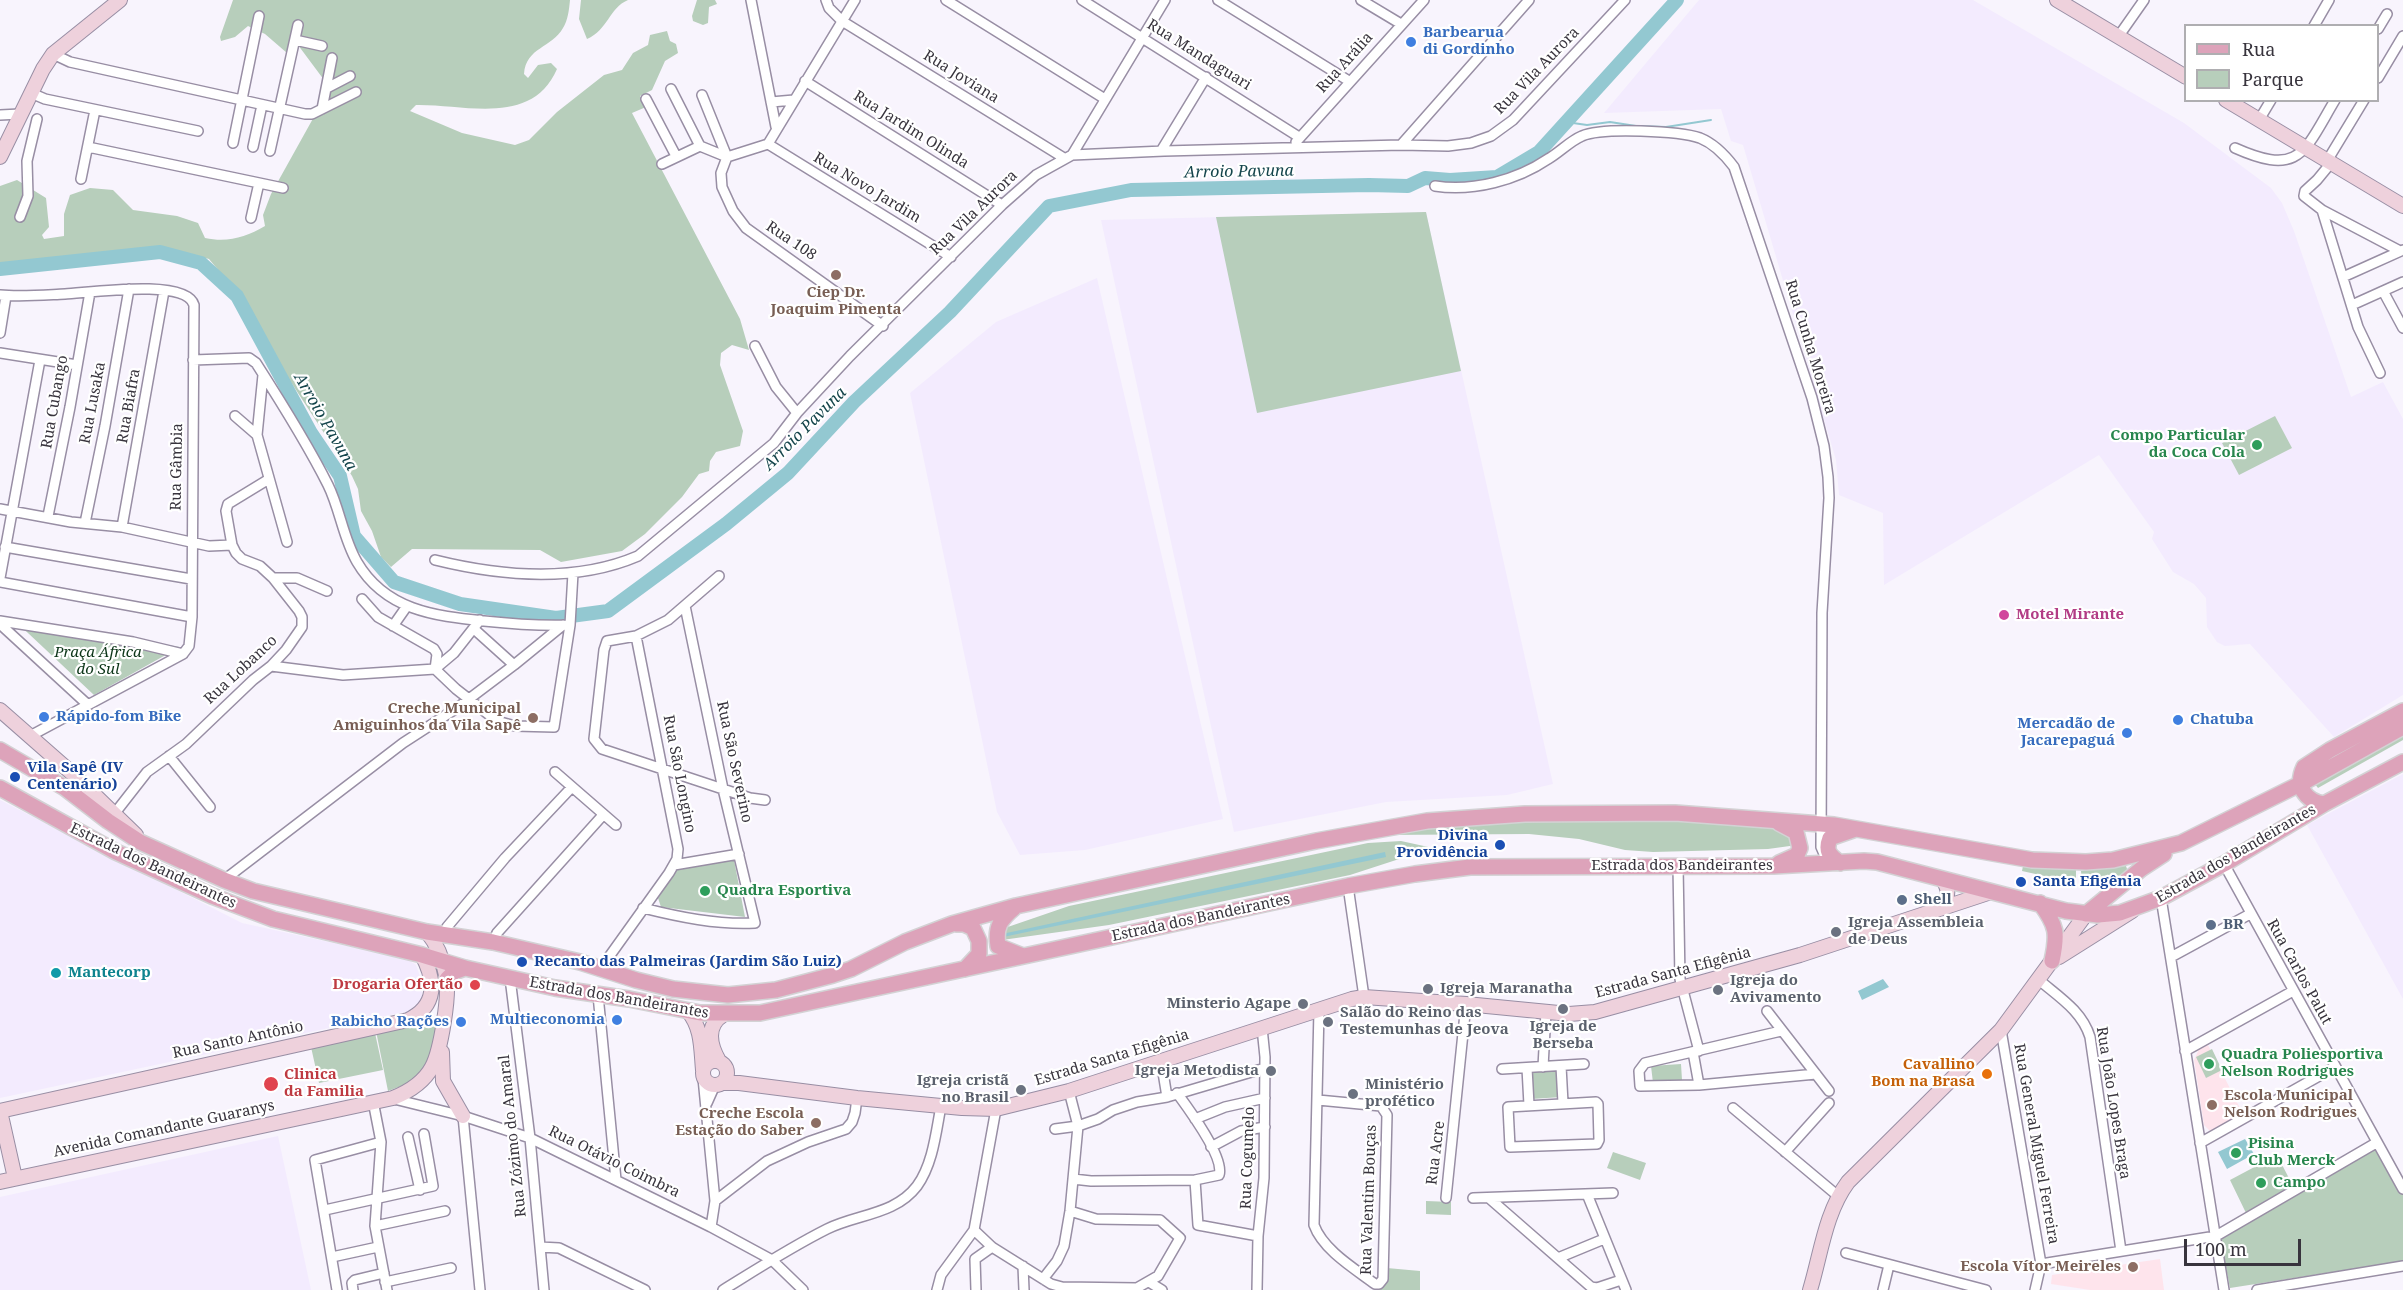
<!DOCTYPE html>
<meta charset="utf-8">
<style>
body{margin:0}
#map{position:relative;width:2403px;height:1290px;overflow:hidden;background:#f8f4fd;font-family:"Noto Serif",serif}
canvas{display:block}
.legend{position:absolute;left:2184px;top:24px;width:195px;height:78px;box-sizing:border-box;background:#fff;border:2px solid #afaeb1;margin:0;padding:8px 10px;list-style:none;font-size:18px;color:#38343d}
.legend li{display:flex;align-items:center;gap:12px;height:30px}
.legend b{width:30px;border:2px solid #afaeb1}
.scale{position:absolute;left:2184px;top:1239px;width:117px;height:27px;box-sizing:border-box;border:3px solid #38343d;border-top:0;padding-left:8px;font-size:18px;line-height:21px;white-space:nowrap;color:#38343d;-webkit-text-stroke:4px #fff;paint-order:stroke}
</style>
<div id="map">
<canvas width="2403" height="1290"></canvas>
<ul class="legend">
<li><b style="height:8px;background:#dda3ba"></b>Rua</li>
<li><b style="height:16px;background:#b7cebb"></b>Parque</li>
</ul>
<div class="scale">100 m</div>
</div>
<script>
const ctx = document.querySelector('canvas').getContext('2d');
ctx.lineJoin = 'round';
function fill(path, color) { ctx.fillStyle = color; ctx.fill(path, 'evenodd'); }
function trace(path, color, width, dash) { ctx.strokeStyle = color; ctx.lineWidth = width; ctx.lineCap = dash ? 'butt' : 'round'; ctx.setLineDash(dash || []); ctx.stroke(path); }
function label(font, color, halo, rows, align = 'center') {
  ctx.font = font + ' "Noto Serif",serif'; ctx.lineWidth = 4.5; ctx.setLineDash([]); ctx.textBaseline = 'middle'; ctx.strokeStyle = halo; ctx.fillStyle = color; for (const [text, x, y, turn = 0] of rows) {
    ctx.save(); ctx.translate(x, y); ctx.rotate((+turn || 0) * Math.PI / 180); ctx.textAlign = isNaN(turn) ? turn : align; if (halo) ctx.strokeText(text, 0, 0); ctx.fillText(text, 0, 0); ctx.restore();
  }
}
fill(new Path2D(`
 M1699,0H1973L2184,123L2271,188L2282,203L2294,231L2351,397L2383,382L2403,419V695L2334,737L2250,644L2225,646L2217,642L2207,627L2206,598L2194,584L2173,572L2152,539L2154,532L2099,455L1884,585L1883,513L1839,495L1836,460L1743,145L1731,141L1721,109L1604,113Z
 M1426,212L1553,784L1507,795L1386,802L1234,832L1101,220Z
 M1097,278L1223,819L1085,850L1020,855L997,812L910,393L996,322Z
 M2403,774V999L2307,825Z
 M0,800L242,923L407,959L416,965L422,982V999L409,1011L0,1098Z
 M278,1136L311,1290H0V1197Z`), '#f3ebfe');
fill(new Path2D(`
 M2208,1045L2243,1114L2210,1131L2204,1125L2194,1060L2199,1049Z
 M2160,1259L2164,1290H2090L2051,1284L2052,1275Z`), '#fee4ec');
fill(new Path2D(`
 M233,0H570C569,10 568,20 563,28C552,48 526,47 524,74L528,78L538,65L551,63L557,69C532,127 465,104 416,105L410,111L462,133L515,145L529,140L557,112L604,75L622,70L633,53L648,45L650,35L667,31L670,41L676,44L678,53L665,61L652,90L640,96L646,107L632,113L740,319L749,350L732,345L721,353L720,365L743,431L740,446L716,452L710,461L709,471L699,474L682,497L645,534L622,551L561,562L540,550L412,549L391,567L381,557L372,531L361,511L358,489L352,476L283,370L235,290L209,259L174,250L156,248L0,264V186L17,180L46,198L49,227L42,235L44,239L64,236V214L70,195L90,188L113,190L133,210L177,216L198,223L205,238C228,243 246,237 265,226L263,215L271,194L330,88L298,45L287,53L265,34L248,26L235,37L221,41L220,37Z
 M581,0H628C609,8 608,30 587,39L579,19Z
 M697,0H715L717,4L709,7L708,23L703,25L693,21L692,16Z
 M1426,212L1461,371L1257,413L1216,217Z
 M2275,416L2292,448L2239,475L2222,443Z
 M12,618L180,647L94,695Z
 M2403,733V740L2318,788L2314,783Z
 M1492,820L1696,821L1785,824L1797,845L1768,849L1653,852L1625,850L1579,839L1529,834L1382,835L1398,829Z
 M1401,841L1433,848L1350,875L1109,925L1002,940L999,930L1069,906L1368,843Z
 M734,860L745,917L661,907L658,898L677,870Z
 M2023,866L2076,870V879L2068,878L2067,881L2022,871Z
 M2126,866L2128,872C2109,886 2104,885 2082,883L2081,871Z
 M426,1020L434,1021L440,1025L434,1053L417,1080L388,1091L376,1031Z
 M375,1033L383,1070L319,1083L311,1047Z
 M2212,1049L2222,1070L2206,1078L2196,1057Z
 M1560,1062L1562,1097L1531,1099L1529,1063Z
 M1681,1064L1682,1080L1653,1083L1651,1066Z
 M2376,1144L2403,1192V1261L2230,1288L2219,1232Z
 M1613,1152L1646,1163L1640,1180L1607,1168Z
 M2277,1155L2293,1186L2246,1213L2230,1180Z
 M1426,1201L1451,1202V1215L1426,1214Z
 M1387,1268L1420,1271V1290H1374L1376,1287L1369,1276L1380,1279Z`), '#b7cebb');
fill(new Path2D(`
 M1385,852L1386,857L1003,937L1002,934Z
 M1883,979L1889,987L1862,1000L1858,991Z
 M2245,1139L2254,1154L2227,1169L2218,1152Z`), '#93c8d1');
trace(new Path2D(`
 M1566,122L1587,125L1610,122L1636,126L1666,127L1711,120`), '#93c8d1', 2);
trace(new Path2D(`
 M0,269L160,252L201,263L237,296L311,433L340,476L354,536L394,582L460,604L556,618L608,611L726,524L788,473L854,402L950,312L1049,206L1131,190L1369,185L1408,186L1425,178L1450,180L1497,177L1539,152L1677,0`), '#93c8d1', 14);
const street = new Path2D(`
 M751,0L776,127
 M826,0L829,8L842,21L1064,158
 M946,0L1105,99
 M1082,0L1299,137
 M1218,0L1349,81
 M1361,0L1401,24
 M2314,26L2329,0
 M2378,29L2387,14
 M2118,37L2144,0
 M295,40L322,46
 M53,54L70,62L305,114H312L356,92
 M2378,78L2403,36
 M805,81L1002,205
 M327,88L350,76
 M671,89L700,146L727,157L768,144
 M31,93L45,99L198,131
 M702,95L727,157L721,173L722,187L733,211L746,228L883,326
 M646,99L676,156
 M771,102L794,100
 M322,109L332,58
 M0,115L20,114
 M2259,120L2271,100
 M1296,142L1424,0
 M233,143L259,16
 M768,144L951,257
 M768,144L855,0
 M1401,145L1529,0
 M88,147L283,188
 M253,147L262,105
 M2235,148C2300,177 2304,152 2335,100
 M270,151L298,25
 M1161,151L1206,77
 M1072,155L1165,0
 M2327,161L2364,100
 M2331,163L2317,180L2305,191L2304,196L2322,210L2400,251
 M662,164L700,146
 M81,179L95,110
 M1435,186C1473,192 1517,180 1548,159C1560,152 1570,141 1582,136C1602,127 1680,131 1700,138C1715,144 1725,155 1734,167L1812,398L1824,446L1828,477L1829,498L1822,613L1821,847L1824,854
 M2322,210L2358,327L2380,373
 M20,217L28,196L27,161L37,119
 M251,218L259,183
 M2343,277L2403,250
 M2383,291L2403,328
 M0,295C21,297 44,295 65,294C88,293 186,278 194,305L192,617L189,646L183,654L30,736
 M2352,305L2403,282
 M0,333L6,296
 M755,346L776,387L797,413
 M0,353L77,365
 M193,360L249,358L256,363C281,402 307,443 328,485C340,509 343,538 357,562C385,610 434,616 484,621C512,624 542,626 570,625
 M235,416L257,435L287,542
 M257,435L263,375
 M0,509L71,522L122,527L209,546L232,545
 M48,516L70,407L90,292
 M85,523L105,426L129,289
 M122,527L164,291
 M5,547L191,579
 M435,560C500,576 575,583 638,556L774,443L797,413L850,356L1002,205L1036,175L1072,155L1164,151L1401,145L1448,146L1471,143L1491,136L1513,120L1625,0
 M719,576L668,620L636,636L607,641L604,650L594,739L602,749L750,798L765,800
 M0,578L40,360
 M273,578H297L327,591
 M0,582L192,617
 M362,599L378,617L434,649L437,654L435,669
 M0,621L133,642L183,654
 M0,624L87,704
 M393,626L407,606
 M474,629L514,665
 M271,666L343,675L435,669
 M435,669L456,689L497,721L515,726L554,727L570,625L573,573
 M435,669L454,653L480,620
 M169,756L210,807
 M555,772L616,825
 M115,813L147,772L186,744L253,680L271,666L286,650L302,627V617L299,611L273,578L260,566L242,559L236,553L232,545L226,511L228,504L269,479
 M2224,864L2403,1189
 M674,865L739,854
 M1678,866L1680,979L1699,1051
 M224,880L403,743L457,708L514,665L563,625
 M1348,886L1364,997
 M2161,898L2224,1290
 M643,908C679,917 717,925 755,923L723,789L685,606
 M444,935L447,927L505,858L572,787
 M493,942L497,933L603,815
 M2171,957L2250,914
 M601,968L669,873L677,859L678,849L636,636
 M510,978L530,1138L544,1290
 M2039,980C2059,997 2082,1011 2090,1037L2121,1251
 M598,995L616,1180
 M1767,1011L1829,1091
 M2001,1030L2041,1264L2035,1290
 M1781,1031L1645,1063L1639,1071L1640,1086L1699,1085L1816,1074
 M2185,1051L2293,991
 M1693,1052L1699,1085
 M1161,1060L1167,1097
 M1561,1066L1563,1103
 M1543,1067L1546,1012
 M1527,1068L1529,1105
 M1502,1069L1584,1064
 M703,1078L715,1201L711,1227
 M394,1099L463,1116L530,1138L711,1227L772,1260L803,1290
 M1318,1100L1381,1106L1387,1115L1383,1279L1379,1284H1375C1355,1269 1323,1250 1314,1225L1319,1010
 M373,1101L381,1142L375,1226L387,1290
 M1596,1102L1598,1104L1599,1140L1597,1144L1510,1147L1508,1107Z
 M707,1103L715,1085
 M1733,1108L1838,1196
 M463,1116L480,1290
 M1195,1119L1225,1107L1265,1098
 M1055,1129L1078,1126L1098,1119L1113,1110L1137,1102L1167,1097L1265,1068
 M408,1137L420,1190
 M2200,1143L2335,1067
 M1211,1147L1241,1131L1265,1127
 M1785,1152L1829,1103
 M1073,1179L1091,1181L1195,1180L1219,1175C1225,1158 1188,1108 1177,1093
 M1195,1180L1198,1225L1258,1236
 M1587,1194L1626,1290
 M1446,1198L1466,1004
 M1473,1198L1613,1193
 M1489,1198L1591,1287L1597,1288L1621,1280
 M715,1201L767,1161L808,1142L846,1129L852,1122L855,1113L857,1098
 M325,1210L433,1186L424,1134
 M375,1226L445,1211
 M974,1230L992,1247L1051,1284L1062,1287L1137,1288L1158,1276L1180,1238L1160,1220L1096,1219L1070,1211
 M540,1247L559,1248L645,1290
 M1846,1253L1986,1290
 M332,1257L378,1247
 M1558,1258L1604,1239
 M2041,1264L2216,1236L2376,1143
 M1023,1266L1024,1290
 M1043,1279L1057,1261L1064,1246L1070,1211L1078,1126L1069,1091
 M385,1282L451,1268
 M1149,1282L1162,1290
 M337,1290L315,1160L381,1142
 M353,1290L352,1283L355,1280L384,1273
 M723,1290C757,1269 791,1247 827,1229C857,1214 895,1215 917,1186C933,1164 936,1132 941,1106
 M937,1290L941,1275L974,1230L996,1109
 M976,1290L975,1259L992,1247
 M1257,1290L1258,1236L1264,1178L1265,1057L1262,1028
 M1883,1290L1889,1265
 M2257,1290L2403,1266`);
const secondary = new Path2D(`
 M2057,0L2186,77
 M2226,100L2403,206
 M0,157L43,69L53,54L120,0
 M0,710L74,775L136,835
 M1941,907C1949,897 1950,889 1942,879
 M2059,957L2132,911
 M688,1011C702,1028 701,1048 703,1070
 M442,1052L443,1081L463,1116
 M703 1073a12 12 0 1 1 24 0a12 12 0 1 1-24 0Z
 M719,1061C710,1045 705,1026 723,1015
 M722,1083H739L857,1098L962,1108L996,1109L1069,1091L1352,999L1364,997L1466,1004L1569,1014L1595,1012L1800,955L1991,892
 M0,1111L408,1020C437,1006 436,981 422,955
 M0,1111L15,1178
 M0,1182L393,1098C408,1092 424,1082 432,1067C441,1050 450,994 446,975C443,960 437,944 427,932
 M1810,1290C1821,1254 1825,1213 1848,1182L2001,1030L2086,914`);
const primary = new Path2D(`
 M0,750L65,788L108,821L140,842L224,880L253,891L427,932L493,942L580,962L636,980L673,989L728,995L776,990L833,975L851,969L905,942L952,924L1016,906L1316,841L1427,821L1525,814L1675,813L1834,825L2032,860L2086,862L2113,860L2181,843L2308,780L2403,727
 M0,788L116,852L212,896L273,919L422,955L465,968L555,988L629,999L700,1013H760L1348,886L1415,874L1470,867L1774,866L1864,861L1877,862L2066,911L2098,915L2120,913L2161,898L2224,864L2324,804L2403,762
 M2324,804C2305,801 2295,786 2304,767L2330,750L2403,711
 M1779,863L1797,855L1800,848L1796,832L1779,823
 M1840,863C1829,855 1825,851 1830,838L1853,830
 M2040,903C2057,926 2058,933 2052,961
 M1014,908C1000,920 995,927 998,946L1023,956
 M2086,914L2141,869L2164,854
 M956,924H964L973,928L979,941V954L965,969
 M447,979L454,972L465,968`);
trace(street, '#988ea4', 12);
trace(secondary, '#988ea4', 16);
trace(primary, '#d3d2d4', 18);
trace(street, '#fff', 9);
trace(secondary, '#eed1dc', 14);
trace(primary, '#dda3ba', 15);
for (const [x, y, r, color] of [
 [1411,42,6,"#3f7fe0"],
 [836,275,6,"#8d6e63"],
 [2257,445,6,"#2e9e5b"],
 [2004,615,6,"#d1479c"],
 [44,717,6,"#3f7fe0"],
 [533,718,6,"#8d6e63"],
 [2178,720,6,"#3f7fe0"],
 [2127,733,6,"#3f7fe0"],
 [15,777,6,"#1a4fb4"],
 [1500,845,6,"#1a4fb4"],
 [2021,882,6,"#1a4fb4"],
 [705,891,6,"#2e9e5b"],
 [1902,900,6,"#5c6f8a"],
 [2211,925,6,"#5c6f8a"],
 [1836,932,6,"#6b7280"],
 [522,962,6,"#1a4fb4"],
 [56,973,6,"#0f9aa8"],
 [475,985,6,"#e0444e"],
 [1428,989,6,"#6b7280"],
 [1718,990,6,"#6b7280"],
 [1303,1004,6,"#6b7280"],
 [1563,1009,6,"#6b7280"],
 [617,1020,6,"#3f7fe0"],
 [461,1022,6,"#3f7fe0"],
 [1328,1022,6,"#6b7280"],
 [2209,1064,6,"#2e9e5b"],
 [1271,1071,6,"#6b7280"],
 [1987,1074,6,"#e8710a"],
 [271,1084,8,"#e0444e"],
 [1021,1090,6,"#6b7280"],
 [1353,1094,6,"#6b7280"],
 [2212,1105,6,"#8d6e63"],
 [816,1123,6,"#8d6e63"],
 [2236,1153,6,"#2e9e5b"],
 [2261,1183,6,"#2e9e5b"],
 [2133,1267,6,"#8d6e63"]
]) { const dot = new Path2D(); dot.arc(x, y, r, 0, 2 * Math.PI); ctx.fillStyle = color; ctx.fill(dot); trace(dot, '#fff', 2); }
label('bold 15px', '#366cbe', '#fff', [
 ["Barbearua",1423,33],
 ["di Gordinho",1423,50],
 ["Rápido-fom Bike",56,717],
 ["Chatuba",2190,720],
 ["Mercadão de",2115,724,"right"],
 ["Jacarepaguá",2115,741,"right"],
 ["Multieconomia",605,1020,"right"],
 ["Rabicho Rações",449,1022,"right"]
], 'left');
label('15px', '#38343d', '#fff', [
 ["Rua Mandaguari",1199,55,32],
 ["Rua Arália",1345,63,-48],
 ["Rua Vila Aurora",1537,71,-46],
 ["Rua Joviana",961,77,32],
 ["Rua Jardim Olinda",911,130,32],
 ["Rua Novo Jardim",867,188,31],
 ["Rua Vila Aurora",974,213,-44],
 ["Rua 108",791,241,34],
 ["Rua Cunha Moreira",1810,347,73],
 ["Rua Cubango",55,402,-80],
 ["Rua Lusaka",93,403,-79],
 ["Rua Biafra",129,406,-80],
 ["Rua Gâmbia",177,467,-89],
 ["Rua Lobanco",241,670,-43],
 ["Rua São Severino",734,762,78],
 ["Rua São Longino",679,774,79],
 ["Estrada dos Bandeirantes",2236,854,-30],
 ["Estrada dos Bandeirantes",153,866,25],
 ["Estrada dos Bandeirantes",1682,866],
 ["Estrada dos Bandeirantes",1201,918,-12],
 ["Rua Carlos Palut",2299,972,61],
 ["Estrada Santa Efigênia",1673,973,-15],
 ["Estrada dos Bandeirantes",619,998,10],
 ["Rua Santo Antônio",238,1040,-12],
 ["Estrada Santa Efigênia",1112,1058,-17],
 ["Rua João Lopes Braga",2113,1103,81],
 ["Avenida Comandante Guaranys",164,1129,-12],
 ["Rua Zózimo do Amaral",513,1136,-96],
 ["Rua General Miguel Ferreira",2036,1144,80],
 ["Rua Acre",1436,1153,-83],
 ["Rua Cogumelo",1248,1158,-88],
 ["Rua Otávio Coimbra",614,1162,26],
 ["Rua Valentim Bouças",1369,1200,-88]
]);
label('bold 15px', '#785e54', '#fff', [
 ["Ciep Dr.",836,293,"center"],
 ["Joaquim Pimenta",836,310,"center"],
 ["Creche Municipal",521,709],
 ["Amiguinhos da Vila Sapê",521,726],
 ["Escola Municipal",2224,1096,"left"],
 ["Nelson Rodrigues",2224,1113,"left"],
 ["Creche Escola",804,1114],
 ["Estação do Saber",804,1131],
 ["Escola Vítor Meireles",2121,1267]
], 'right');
label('bold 15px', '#27864d', '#fff', [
 ["Compo Particular",2245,436,"right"],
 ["da Coca Cola",2245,453,"right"],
 ["Quadra Esportiva",717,891],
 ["Quadra Poliesportiva",2221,1055],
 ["Nelson Rodrigues",2221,1072],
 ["Pisina",2248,1144],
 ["Club Merck",2248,1161],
 ["Campo",2273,1183]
], 'left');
label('bold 15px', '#b23c85', '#fff', [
 ["Motel Mirante",2016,615]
], 'left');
label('italic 15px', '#0d3619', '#fff', [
 ["Praça África",98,653],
 ["do Sul",98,670]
]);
label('bold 15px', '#164399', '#fff', [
 ["Vila Sapê (IV",27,768],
 ["Centenário)",27,785],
 ["Divina",1488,836,"right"],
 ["Providência",1488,853,"right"],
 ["Santa Efigênia",2033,882],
 ["Recanto das Palmeiras (Jardim São Luiz)",534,962]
], 'left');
label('bold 15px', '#4e5e75', '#fff', [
 ["Shell",1914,900],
 ["BR",2223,925]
], 'left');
label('bold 15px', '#5b616d', '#fff', [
 ["Igreja Assembleia",1848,923],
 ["de Deus",1848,940],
 ["Igreja do",1730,981],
 ["Avivamento",1730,998],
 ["Igreja Maranatha",1440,989],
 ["Minsterio Agape",1291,1004,"right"],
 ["Salão do Reino das",1340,1013],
 ["Testemunhas de Jeova",1340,1030],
 ["Igreja de",1563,1027,"center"],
 ["Berseba",1563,1044,"center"],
 ["Igreja Metodista",1259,1071,"right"],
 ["Igreja cristã",1009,1081,"right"],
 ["no Brasil",1009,1098,"right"],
 ["Ministério",1365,1085],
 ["profético",1365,1102]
], 'left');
label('bold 15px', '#0d838f', '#fff', [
 ["Mantecorp",68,973]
], 'left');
label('bold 15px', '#be3a42', '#fff', [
 ["Drogaria Ofertão",463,985],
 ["Clinica",284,1075,"left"],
 ["da Familia",284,1092,"left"]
], 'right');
label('bold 15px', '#c56008', '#fff', [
 ["Cavallino",1975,1065],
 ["Bom na Brasa",1975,1082]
], 'right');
label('italic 16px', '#15454c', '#fff', [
 ["Arroio Pavuna",1239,172,-1],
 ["Arroio Pavuna",325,422,60],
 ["Arroio Pavuna",805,429,-45]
]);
</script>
